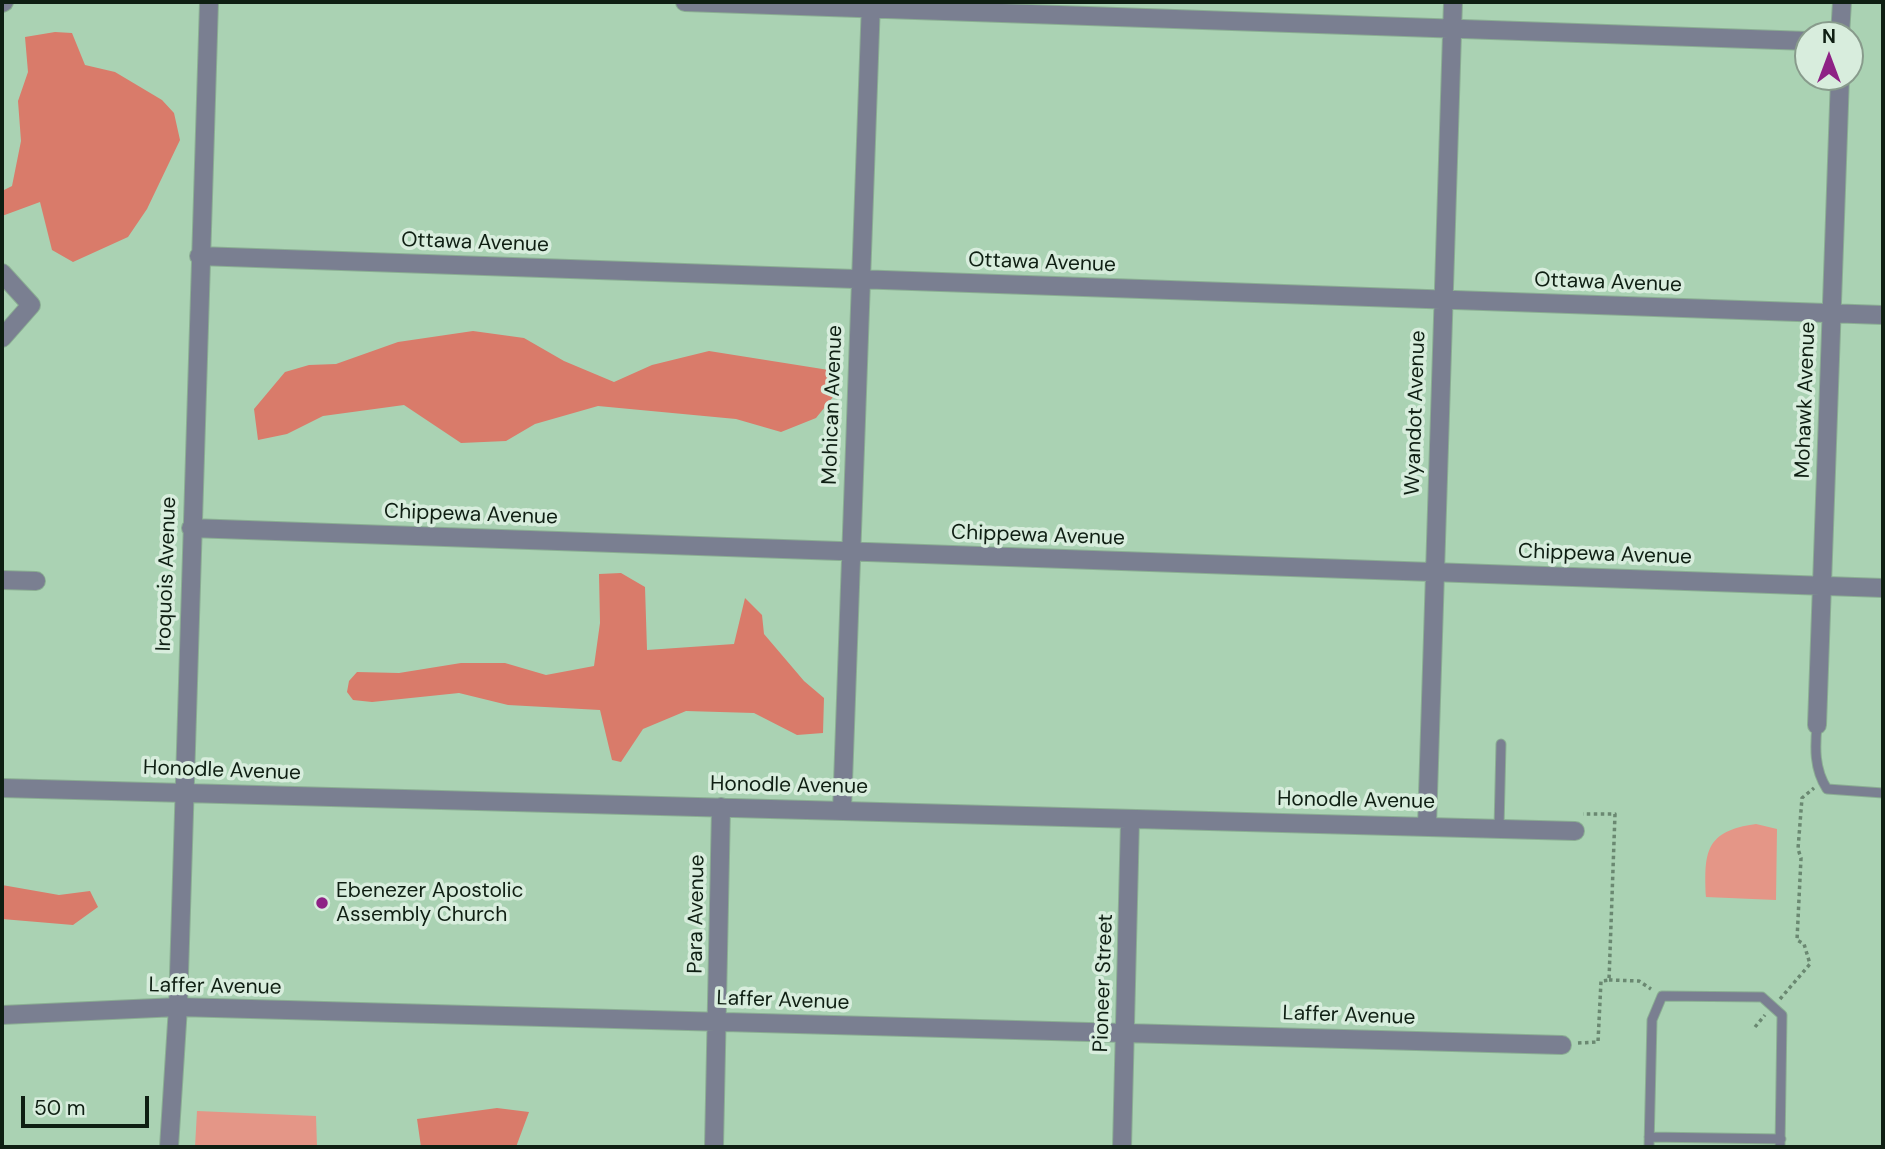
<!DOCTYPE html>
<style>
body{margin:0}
#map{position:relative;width:1885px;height:1149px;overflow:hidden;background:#aad2b3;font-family:"DM Sans",sans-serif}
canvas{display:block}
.frame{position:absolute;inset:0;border:4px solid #0f1f13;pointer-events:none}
.north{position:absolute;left:1794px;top:21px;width:70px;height:70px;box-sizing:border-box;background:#d8eddd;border:2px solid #889b8c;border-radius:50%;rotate:0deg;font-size:19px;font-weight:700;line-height:28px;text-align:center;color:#0f1f13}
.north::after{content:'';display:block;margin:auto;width:24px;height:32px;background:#8e2285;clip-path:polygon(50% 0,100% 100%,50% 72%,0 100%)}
.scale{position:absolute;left:21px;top:1096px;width:128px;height:32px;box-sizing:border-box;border:4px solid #0f1f13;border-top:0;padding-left:9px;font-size:21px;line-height:24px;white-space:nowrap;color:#0f1f13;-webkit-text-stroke:5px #d8eddd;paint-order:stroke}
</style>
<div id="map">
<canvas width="1885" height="1149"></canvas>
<div class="frame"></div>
<div class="north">N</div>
<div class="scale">50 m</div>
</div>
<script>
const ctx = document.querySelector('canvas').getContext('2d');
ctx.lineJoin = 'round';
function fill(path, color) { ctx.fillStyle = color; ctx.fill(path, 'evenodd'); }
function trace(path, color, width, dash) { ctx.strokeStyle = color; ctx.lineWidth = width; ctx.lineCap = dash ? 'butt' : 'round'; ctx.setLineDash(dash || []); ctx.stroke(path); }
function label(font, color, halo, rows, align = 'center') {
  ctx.font = font + ' "DM Sans",sans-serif'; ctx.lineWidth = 7; ctx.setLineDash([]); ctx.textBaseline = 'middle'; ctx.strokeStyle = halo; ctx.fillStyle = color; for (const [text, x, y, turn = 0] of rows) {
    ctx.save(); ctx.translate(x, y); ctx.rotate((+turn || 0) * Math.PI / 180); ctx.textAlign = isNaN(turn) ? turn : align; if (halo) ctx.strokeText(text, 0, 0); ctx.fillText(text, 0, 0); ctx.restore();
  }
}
fill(new Path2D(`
 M1756,824L1777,829L1776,900L1706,897C1704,852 1705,831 1756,824Z
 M197,1111L316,1116L317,1147H195Z`), '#e49687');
fill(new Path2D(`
 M55,32L72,33L85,65L115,72L162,100L174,113L180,140L147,209L128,237L73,262L52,250L40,202L2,216V191L12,186L21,141L18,101L28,72L25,37Z
 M473,331L524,338L564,361L614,382L652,365L709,351L835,371L833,397L816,418L781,432L736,419L598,406L535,424L506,441L461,443L404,405L323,416L287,434L258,440L254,409L285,372L309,365L336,364L398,342Z
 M621,573L645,587L647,650L734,644L745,598L762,615L764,634L804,681L824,698L823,733L797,735L754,713L686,711L643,729L621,762L612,760L600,710L508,705L459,693L372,702L353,700L347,692L349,681L357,672L399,673L461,663H505L546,675L594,666L600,623L599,574Z
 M2,885L59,895L90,891L98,907L73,925L2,919Z
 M497,1108L529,1112L516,1147H421L417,1119Z`), '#d97b6a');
const service = new Path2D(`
 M1817,725C1815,747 1814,769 1827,789L1883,793
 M1499,828L1501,744
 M1649,1137L1781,1139
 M1649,1147L1652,1020L1662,996L1762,997L1782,1015L1780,1147`);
const minor = new Path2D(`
 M685,2L1808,41
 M1840,35L1842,2
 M199,256L1883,315
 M2,273L31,305L2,338
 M191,528L1883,588
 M2,580L36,581
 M1817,725L1840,77
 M2,788L1575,831
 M842,810L871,2
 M1427,826L1453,2
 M2,1015L178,1007L1562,1045
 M169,1147L178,1007L209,2
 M714,1147L721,807
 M1122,1147L1130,820`);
const tertiary = new Path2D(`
 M2,3L4,2`);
trace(service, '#8bae93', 11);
trace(minor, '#8bae93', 20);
trace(tertiary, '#8bae93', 20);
trace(new Path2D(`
 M1609,980L1639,981L1651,989
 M1780,999L1810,964L1804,944L1797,940L1801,858L1798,849L1802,798L1814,788
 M1755,1027L1765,1015
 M1578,1043L1598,1042L1601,981L1609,980L1615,814H1583`), '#6a8871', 3.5, [3.5, 3.5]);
trace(service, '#7a7f91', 9);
trace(minor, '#7a7f91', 18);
trace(tertiary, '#7a7f91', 18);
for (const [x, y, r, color] of [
 [322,903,7,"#8e2285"]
]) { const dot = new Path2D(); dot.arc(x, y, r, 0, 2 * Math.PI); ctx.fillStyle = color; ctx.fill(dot); trace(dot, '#d8eddd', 2.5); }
label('21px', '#0f1f13', '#d8eddd', [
 ["Ottawa Avenue",475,243,2],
 ["Ottawa Avenue",1042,263,2],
 ["Ottawa Avenue",1608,283,2],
 ["Mohawk Avenue",1806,400,-88],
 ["Mohican Avenue",833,405,-88],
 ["Wyandot Avenue",1416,413,-88],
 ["Chippewa Avenue",471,515,2],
 ["Chippewa Avenue",1038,536,2],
 ["Chippewa Avenue",1605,555,2],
 ["Iroquois Avenue",167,574,-88],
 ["Honodle Avenue",222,771,2],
 ["Honodle Avenue",789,786,1],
 ["Honodle Avenue",1356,801,1],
 ["Para Avenue",697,914,-89],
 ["Pioneer Street",1104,983,-88],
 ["Laffer Avenue",215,987,1],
 ["Laffer Avenue",783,1001,2],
 ["Laffer Avenue",1349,1016,2]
]);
label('21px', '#0f1f13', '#d8eddd', [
 ["Ebenezer Apostolic",336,891],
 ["Assembly Church",336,915]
], 'left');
</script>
